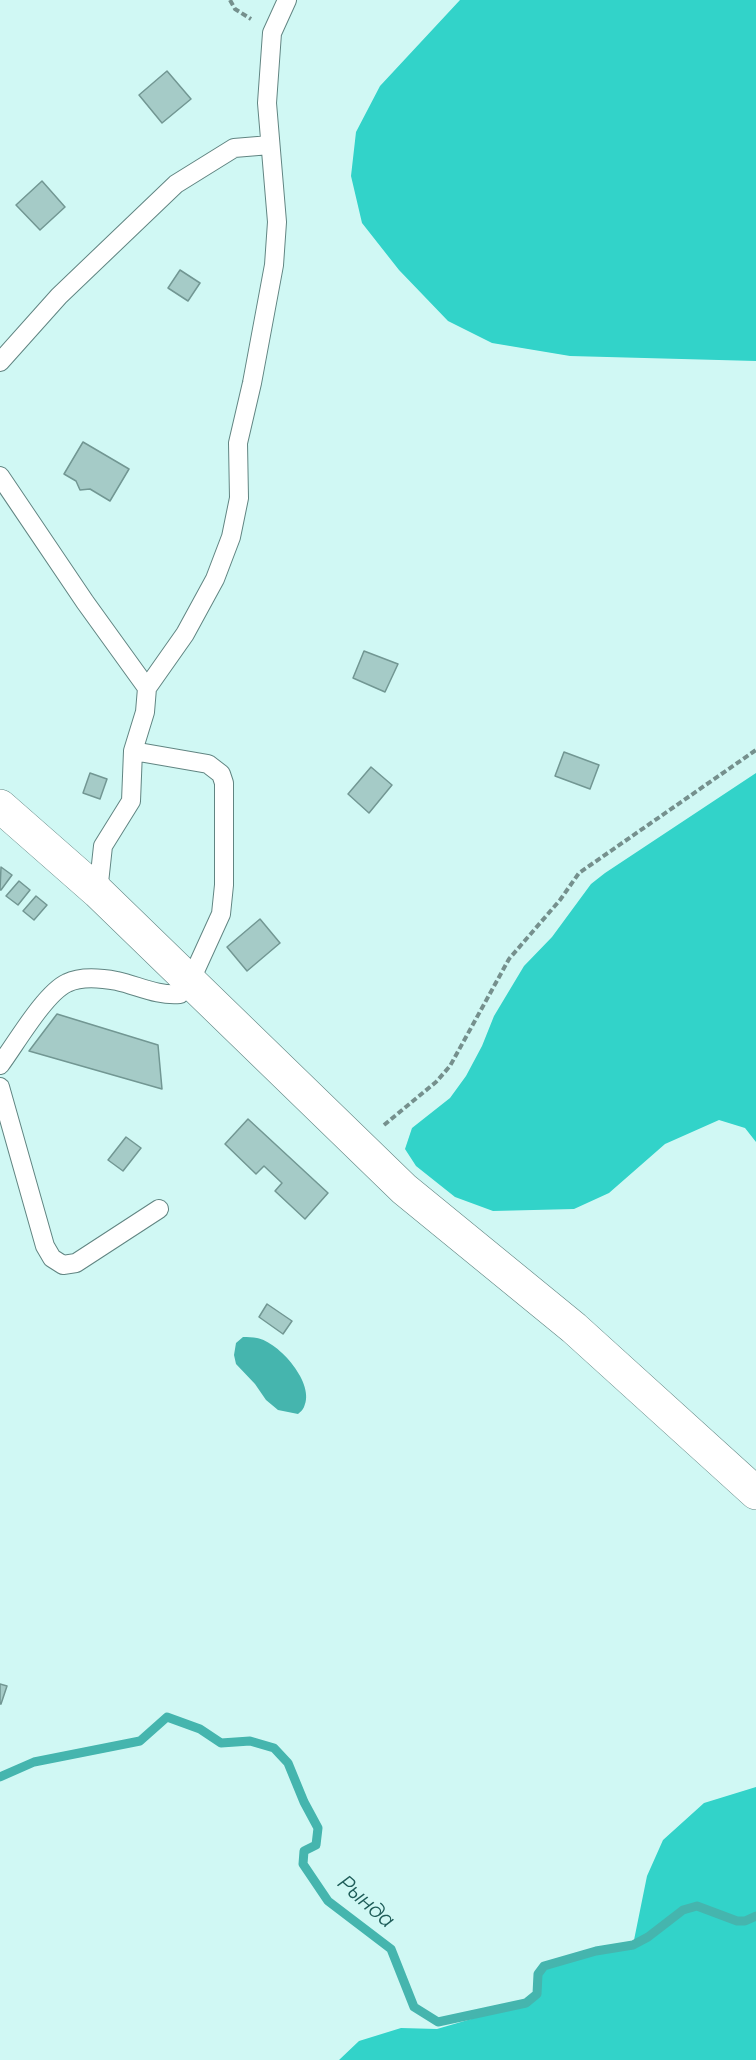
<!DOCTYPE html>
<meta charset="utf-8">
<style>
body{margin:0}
canvas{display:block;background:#d0f8f4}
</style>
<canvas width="756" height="2060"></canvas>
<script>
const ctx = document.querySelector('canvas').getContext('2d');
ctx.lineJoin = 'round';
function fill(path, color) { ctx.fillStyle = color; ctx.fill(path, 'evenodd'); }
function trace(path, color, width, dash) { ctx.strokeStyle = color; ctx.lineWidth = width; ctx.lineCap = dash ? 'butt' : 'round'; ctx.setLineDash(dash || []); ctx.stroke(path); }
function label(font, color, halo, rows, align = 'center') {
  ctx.font = font + ' Raleway,sans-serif'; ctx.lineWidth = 5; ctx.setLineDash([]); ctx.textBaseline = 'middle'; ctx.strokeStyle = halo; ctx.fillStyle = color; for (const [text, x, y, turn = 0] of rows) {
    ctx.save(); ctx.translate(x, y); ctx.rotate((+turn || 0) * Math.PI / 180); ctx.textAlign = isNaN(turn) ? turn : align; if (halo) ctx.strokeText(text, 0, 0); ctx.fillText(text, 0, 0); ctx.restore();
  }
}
fill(new Path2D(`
 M460,0H756V361L570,356L492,343L448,321L399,270L362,223L351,176L356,132L380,86Z
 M756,773V1142L745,1128L719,1120L665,1144L609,1193L574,1209L493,1211L455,1197L416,1166L405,1149L412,1128L450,1098L466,1076L482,1046L494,1016L524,966L552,937L591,884L605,873Z
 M756,1787V2060H339L359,2041L401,2028L437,2029L526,2003L537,1994C538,1985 536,1974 543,1967C553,1958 617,1948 633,1945L647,1876L663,1840L704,1803Z`), '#32d3c9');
fill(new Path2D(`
 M243,1337C247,1337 253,1337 257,1338C279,1342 316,1384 304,1407C303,1410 300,1412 298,1414L278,1410L266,1400L255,1384L236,1364L234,1355L236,1343Z`), '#45b5ae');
trace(new Path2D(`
 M0,1777L34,1762L140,1741L167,1717L200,1729L221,1743L250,1741L274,1748L288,1763L304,1802L318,1828L316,1845L304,1851L303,1864L328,1901L391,1949L414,2007L438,2022L526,2003L537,1994L538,1974L544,1966L596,1951L633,1945L648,1937L683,1910L697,1906L737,1921H745L756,1916`), '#45b5ae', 9);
const building = new Path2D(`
 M167,71L191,99L162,123L139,95Z
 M42,181L65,207L40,230L16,205Z
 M180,270L200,283L188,301L168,288Z
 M83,442L129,469L110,501L90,489L80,490L76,481L64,474Z
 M364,651L398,664L385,692L353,678Z
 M564,752L599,765L590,789L555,776Z
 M371,767L392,785L369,813L348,794Z
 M90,773L107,779L100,799L83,793Z
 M1,867L12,875L1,890H0Z
 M19,881L30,890L18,905L6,896Z
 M36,896L47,905L34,920L23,911Z
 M260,919L280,943L247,971L227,947Z
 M57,1014L158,1045L162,1089L29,1051Z
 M248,1119L328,1193L305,1219L275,1191L282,1183L264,1166L256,1174L225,1144Z
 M126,1137L141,1148L123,1171L108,1160Z
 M267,1304L292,1321L283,1334L259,1317Z
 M0,1684L7,1686L1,1704H0Z`);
fill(building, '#a5cbc7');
trace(building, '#729793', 1.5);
const service = new Path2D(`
 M0,362L59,296L176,184L234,148L270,145
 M0,476L85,602L147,688L145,712L133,751L131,801L103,846L98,892
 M147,688L185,634L215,579L231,537L239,498L238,443L252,383L274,265L277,222L267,103L272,33L287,0
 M0,1065C15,1045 45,993 67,983C81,976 101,978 117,981C139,986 157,996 180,994L190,982L221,914L224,885V783L221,774L208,764L133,751
 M0,1087L45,1246L52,1258L63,1265L76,1263L159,1209`);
const minor = new Path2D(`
 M0,806L98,892L404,1189L574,1328L756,1493`);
trace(service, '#618582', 20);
trace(minor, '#618582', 34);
trace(new Path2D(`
 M230,0L235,9L251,19
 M384,1125L436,1082L450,1066L509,959L560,900L579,873L756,750`), '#75908d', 4, [6, 3]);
trace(service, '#fff', 18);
trace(minor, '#fff', 33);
label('italic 22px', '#1f5d59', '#d0f8f4', [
 ["Рында",366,1902,41]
]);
</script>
